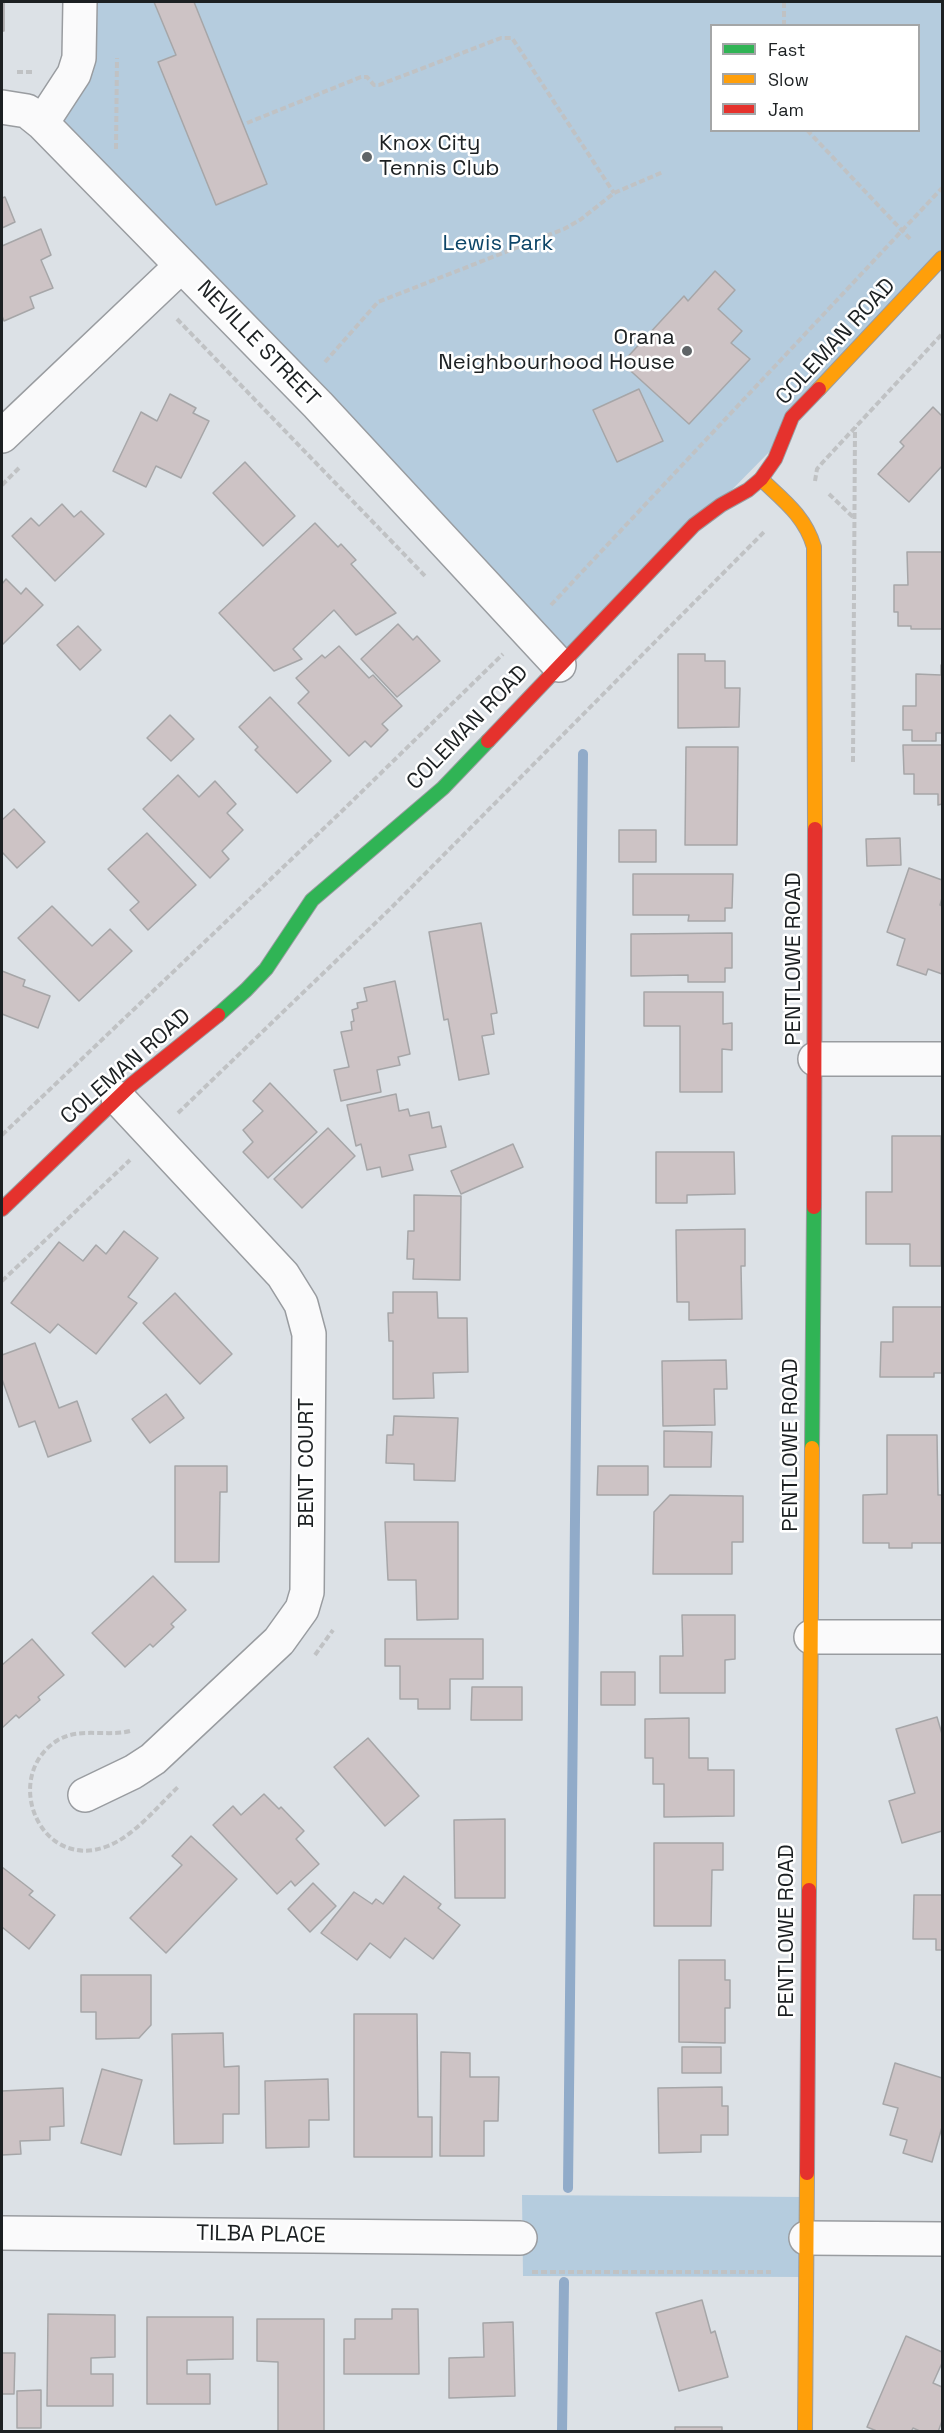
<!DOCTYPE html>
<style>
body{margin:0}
#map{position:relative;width:944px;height:2433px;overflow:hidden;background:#dce1e6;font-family:"Space Grotesk",sans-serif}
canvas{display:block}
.frame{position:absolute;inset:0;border:3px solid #1c2022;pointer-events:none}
.legend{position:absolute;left:710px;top:24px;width:210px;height:108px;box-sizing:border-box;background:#fff;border:2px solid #a4a6a7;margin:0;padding:8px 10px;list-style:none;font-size:18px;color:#1c2022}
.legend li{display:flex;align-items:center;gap:12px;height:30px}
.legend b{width:30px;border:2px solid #a4a6a7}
</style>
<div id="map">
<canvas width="944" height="2433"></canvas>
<div class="frame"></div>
<ul class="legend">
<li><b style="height:8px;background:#30b455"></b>Fast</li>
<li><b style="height:8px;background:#ff9f0a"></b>Slow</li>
<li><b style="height:8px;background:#e5322d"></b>Jam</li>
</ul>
</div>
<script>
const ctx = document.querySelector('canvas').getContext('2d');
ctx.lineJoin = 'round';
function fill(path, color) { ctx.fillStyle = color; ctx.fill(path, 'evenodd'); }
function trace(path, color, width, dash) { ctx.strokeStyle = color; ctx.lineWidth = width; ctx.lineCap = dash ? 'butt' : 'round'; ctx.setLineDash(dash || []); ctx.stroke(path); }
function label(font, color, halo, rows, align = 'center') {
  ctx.font = font + ' "Space Grotesk",sans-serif'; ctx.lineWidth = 5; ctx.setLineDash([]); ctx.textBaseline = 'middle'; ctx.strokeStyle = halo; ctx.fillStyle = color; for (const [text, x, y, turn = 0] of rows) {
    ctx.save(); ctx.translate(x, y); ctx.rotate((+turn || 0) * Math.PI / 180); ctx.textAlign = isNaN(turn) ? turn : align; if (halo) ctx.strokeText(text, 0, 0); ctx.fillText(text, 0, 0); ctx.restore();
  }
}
fill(new Path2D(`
 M80,2H942V258L782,439L559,665L42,123ZM712,26H918V130H712Z
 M522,2195L806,2197V2277L523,2276Z`), '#b5ccde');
trace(new Path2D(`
 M568,2188L583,754
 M562,2432L564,2282`), '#91abc9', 10);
const building = new Path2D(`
 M2,2H4V31H2Z
 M154,2H194L267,184L216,205L158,62L176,55Z
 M5,197L15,222L2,228V198Z
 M41,229L51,255L41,260L53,288L30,297L34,308L4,321L2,316V246Z
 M715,271L735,290L718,309L742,331L731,343L750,359L689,424L622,363L684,296L688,301Z
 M639,389L663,441L617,462L593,410Z
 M170,394L196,408L193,413L209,421L181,478L156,466L146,487L113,471L141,412L157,421Z
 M933,407L942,416V466L909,502L878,474L904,446L900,442Z
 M245,462L295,516L263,546L213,493Z
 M62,504L74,517L81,511L104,534L55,581L12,536L31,518L39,526Z
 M315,523L338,547L341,544L356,560L351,564L396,613L356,635L334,610L293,649L302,659L274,671L219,613Z
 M907,552H942V629H911V626H898V612H894V585H908Z
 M6,579L21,594L26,588L43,605L2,645V584Z
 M398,624L413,640L417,636L440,661L397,697L361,659Z
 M78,626L101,650L80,670L57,645Z
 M339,646L369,678L373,675L402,706L382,724L388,730L371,747L365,741L349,756L298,703L309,692L296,678L322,655L325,658Z
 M678,654H705V661H725V688H740L739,727L678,728Z
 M941,665H942V733H936V741H912V730H903V706H916V674L941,675Z
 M270,697L331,761L297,793L255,750L258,747L239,727Z
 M170,715L194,739L171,761L147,738Z
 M903,745H942V804L938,805V794H914V774H904Z
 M686,747H738L737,845H685Z
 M178,775L199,797L215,781L236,804L227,813L243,830L222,851L229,859L210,878L143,809Z
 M14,809L45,842L17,868L2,852V820Z
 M619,830H656V862H619Z
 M147,833L196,885L148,930L130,910L139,902L108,869Z
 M900,838L901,865L867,866L866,839Z
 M909,868L942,880V898L940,905L942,906V974L928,969L926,975L897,965L905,939L887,932Z
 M633,874H733L732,908H725V921H688L689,915H633Z
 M52,906L92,946L110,929L132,951L79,1001L18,938Z
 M481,923L497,1013L491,1014L494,1034L482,1036L489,1074L459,1080L448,1019L444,1020L429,932Z
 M732,933V968H725V982H688V975L631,976V934Z
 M2,971L25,980L23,986L50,996L38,1028L2,1014Z
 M395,981L410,1054L398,1057L400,1065L377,1070L381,1092L341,1101L334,1070L349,1067L341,1032L352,1030L351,1022L354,1021L352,1010L358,1008L357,1003L367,1001L364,988Z
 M644,992H723V1024L732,1023V1050L722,1049V1092H680V1026H644Z
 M270,1083L317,1132L268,1178L243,1152L253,1142L243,1130L263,1111L253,1101Z
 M396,1094L399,1111L408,1109L410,1116L429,1112L432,1128L441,1126L446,1147L409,1155L413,1170L382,1177L380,1167L367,1170L361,1144L356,1146L347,1105Z
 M328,1128L355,1156L302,1208L274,1179Z
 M892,1136H941V1266H910V1244H866V1192H892Z
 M513,1144L523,1167L461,1194L451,1171Z
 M656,1152H734L735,1194L687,1195V1203H656Z
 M414,1195L461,1196L460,1280L413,1279L414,1259H407L408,1231H414Z
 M745,1229V1266H741L742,1319L689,1320V1302H677L676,1230Z
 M124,1231L158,1258L128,1297L137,1303L96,1354L58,1324L50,1333L11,1303L59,1242L83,1261L96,1245L106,1254Z
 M393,1292H437L438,1318H467L468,1372L433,1373L434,1398L393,1399V1341H389L388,1313H393Z
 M175,1293L232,1354L200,1384L143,1323Z
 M893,1307H942V1373H934V1377H880L881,1342H893Z
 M35,1343L59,1408L77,1401L91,1441L48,1457L35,1421L19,1427L2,1379V1355Z
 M726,1360L727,1389H714L715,1425L663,1426L662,1361Z
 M166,1394L184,1418L150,1443L132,1419Z
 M394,1416L458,1418L455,1481L414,1480V1464L386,1463L387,1435H393Z
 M664,1431L712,1432L711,1467H664Z
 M887,1435H937L938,1495H942V1543H912V1548H889V1543H863V1495L887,1494Z
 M175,1466H227V1492H220L219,1562H175Z
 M598,1466H648V1495H597Z
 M670,1495L743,1496V1542H732V1574H653L654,1512Z
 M385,1522H458V1619L417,1620L416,1580H388Z
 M153,1576L186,1610L171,1624L174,1627L153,1647L150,1644L125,1667L92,1633Z
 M682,1615H735V1659L725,1660V1693H660V1656H683Z
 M32,1639L64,1675L38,1697L40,1700L19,1718L16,1715L2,1728V1665Z
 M385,1639H483V1679H450V1709H418V1699H400V1666H385Z
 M601,1672H635V1705H601Z
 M472,1687H522V1720H471Z
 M937,1717L942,1734V1831L902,1843L889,1801L915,1793L896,1729Z
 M689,1718V1758H708V1770H734V1816L664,1817V1784H653V1758H645V1719Z
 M368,1738L419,1796L385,1826L334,1767Z
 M264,1794L279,1809L281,1807L304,1831L296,1839L319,1864L295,1886L291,1881L277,1894L213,1825L233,1806L241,1815Z
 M505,1819V1898H455L454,1820Z
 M191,1836L237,1879L166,1953L130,1918L182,1865L172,1856Z
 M654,1843H723V1870H712L711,1926H654Z
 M2,1867L33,1891L29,1895L55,1915L29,1949L2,1927Z
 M404,1876L441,1904L438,1908L460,1925L433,1959L405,1938L390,1958L370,1943L357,1960L321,1933L354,1892L372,1904L376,1899L383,1904Z
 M313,1883L336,1906L310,1932L288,1909Z
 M914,1895H942V1950H936V1939H913Z
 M679,1960H725V1980H730V2008H725V2043L679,2042Z
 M81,1975H151V2025L139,2038L96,2039V2012H81Z
 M354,2014H417L418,2117H432V2157H354Z
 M223,2033L224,2067L239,2066V2114H223V2143L174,2144L172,2034Z
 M682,2047H721V2073H682Z
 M441,2052L470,2053V2077H499L498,2121H484V2156H440Z
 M895,2063L942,2078V2127L932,2162L903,2153L907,2140L890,2135L898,2108L883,2104Z
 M102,2069L142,2080L121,2155L81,2143Z
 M328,2079L329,2120H309V2147L266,2148L265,2081Z
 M722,2087V2106H728V2135H701V2152L659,2153L658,2088Z
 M63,2088L64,2126L50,2127V2140L20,2141L21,2154L2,2155V2091Z
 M702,2300L711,2333L715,2331L728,2377L679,2391L656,2313Z
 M392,2309H418L419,2374H344V2339H355V2319H392Z
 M48,2314L115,2315V2357L91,2358V2374H113V2406H47Z
 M147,2317H233V2359L187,2360V2374H210V2404H147Z
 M257,2319H324V2431H278V2362L257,2361Z
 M513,2322L515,2396L449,2398V2358L484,2357L483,2323Z
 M906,2336L942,2352V2363L933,2383L942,2387V2421L938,2432H922L913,2428L911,2432H879L867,2427Z
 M2,2353H15L14,2394H2Z
 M41,2390V2428H17V2391Z
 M675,2427H722V2432H675Z`);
fill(building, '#cdc3c5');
trace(building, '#a6a6a8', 1.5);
const street = new Path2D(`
 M80,2L79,58L74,74L42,123L318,405L559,665
 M2,107L27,111L42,123
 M2,436L181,266
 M815,1059H942
 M811,1637H942
 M85,1795L133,1772L153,1759L279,1641L302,1609L307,1592L309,1334L301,1304L283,1275L118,1098
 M2,2233L520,2238
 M806,2238L942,2239`);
const fast = new Path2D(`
 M218,1015L246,990L266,969L312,900L443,788L488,741
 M812,1448L814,1207`);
const slow = new Path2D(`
 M819,389L942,258
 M761,479C783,500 805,516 814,547L815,829
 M809,1890L812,1448
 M805,2432L807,2173`);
const jam = new Path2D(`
 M488,741L694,525L721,505L748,490L761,479L775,459L792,417L819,389
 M814,1207L815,829
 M2,1209L131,1085L218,1015
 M807,2173L809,1890`);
trace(street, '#999ca0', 36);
trace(fast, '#999ca0', 16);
trace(slow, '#999ca0', 16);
trace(jam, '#999ca0', 16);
trace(new Path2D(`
 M784,26V2
 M17,72H34
 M247,123L361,77H367L374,85H379L501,38H512L614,193
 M807,130L912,241
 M116,149L117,58
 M177,319L426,577
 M325,362L378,302L564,229L580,220L614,193L663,172
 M815,481L817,469L823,462L942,334
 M2,485L20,467
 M829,494L855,519
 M551,605L942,188
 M853,762L855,427
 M178,1113L391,908L765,531
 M2,1135L341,812L503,654
 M2,1281L130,1160
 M315,1655L333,1630
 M130,1731C106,1737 80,1727 58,1740C0,1776 40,1873 108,1846C135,1835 157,1807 178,1787
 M532,2272H771`), '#c0c2c4', 4, [6, 3]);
trace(street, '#fafafb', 33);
trace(fast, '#30b455', 14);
trace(slow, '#ff9f0a', 14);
trace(jam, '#e5322d', 14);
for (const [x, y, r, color] of [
 [367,157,6,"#5f6467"],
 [687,351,6,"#5f6467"]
]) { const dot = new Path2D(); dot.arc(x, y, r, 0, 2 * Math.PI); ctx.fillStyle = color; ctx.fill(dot); trace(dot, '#fff', 2); }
label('22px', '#1c2022', '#fff', [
 ["Knox City",379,144],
 ["Tennis Club",379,169],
 ["Orana",675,338,"right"],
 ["Neighbourhood House",675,363,"right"]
], 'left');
label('22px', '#0d4568', '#fff', [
 ["Lewis Park",498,244]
]);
label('22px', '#1c2022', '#fff', [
 ["COLEMAN ROAD",836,342,-47],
 ["NEVILLE STREET",258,344,46],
 ["COLEMAN ROAD",468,728,-46],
 ["PENTLOWE ROAD",794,959,-90],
 ["COLEMAN ROAD",126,1067,-41],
 ["PENTLOWE ROAD",791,1445,-90],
 ["BENT COURT",307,1463,-90],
 ["PENTLOWE ROAD",787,1931,-90],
 ["TILBA PLACE",261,2235,1]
]);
</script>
